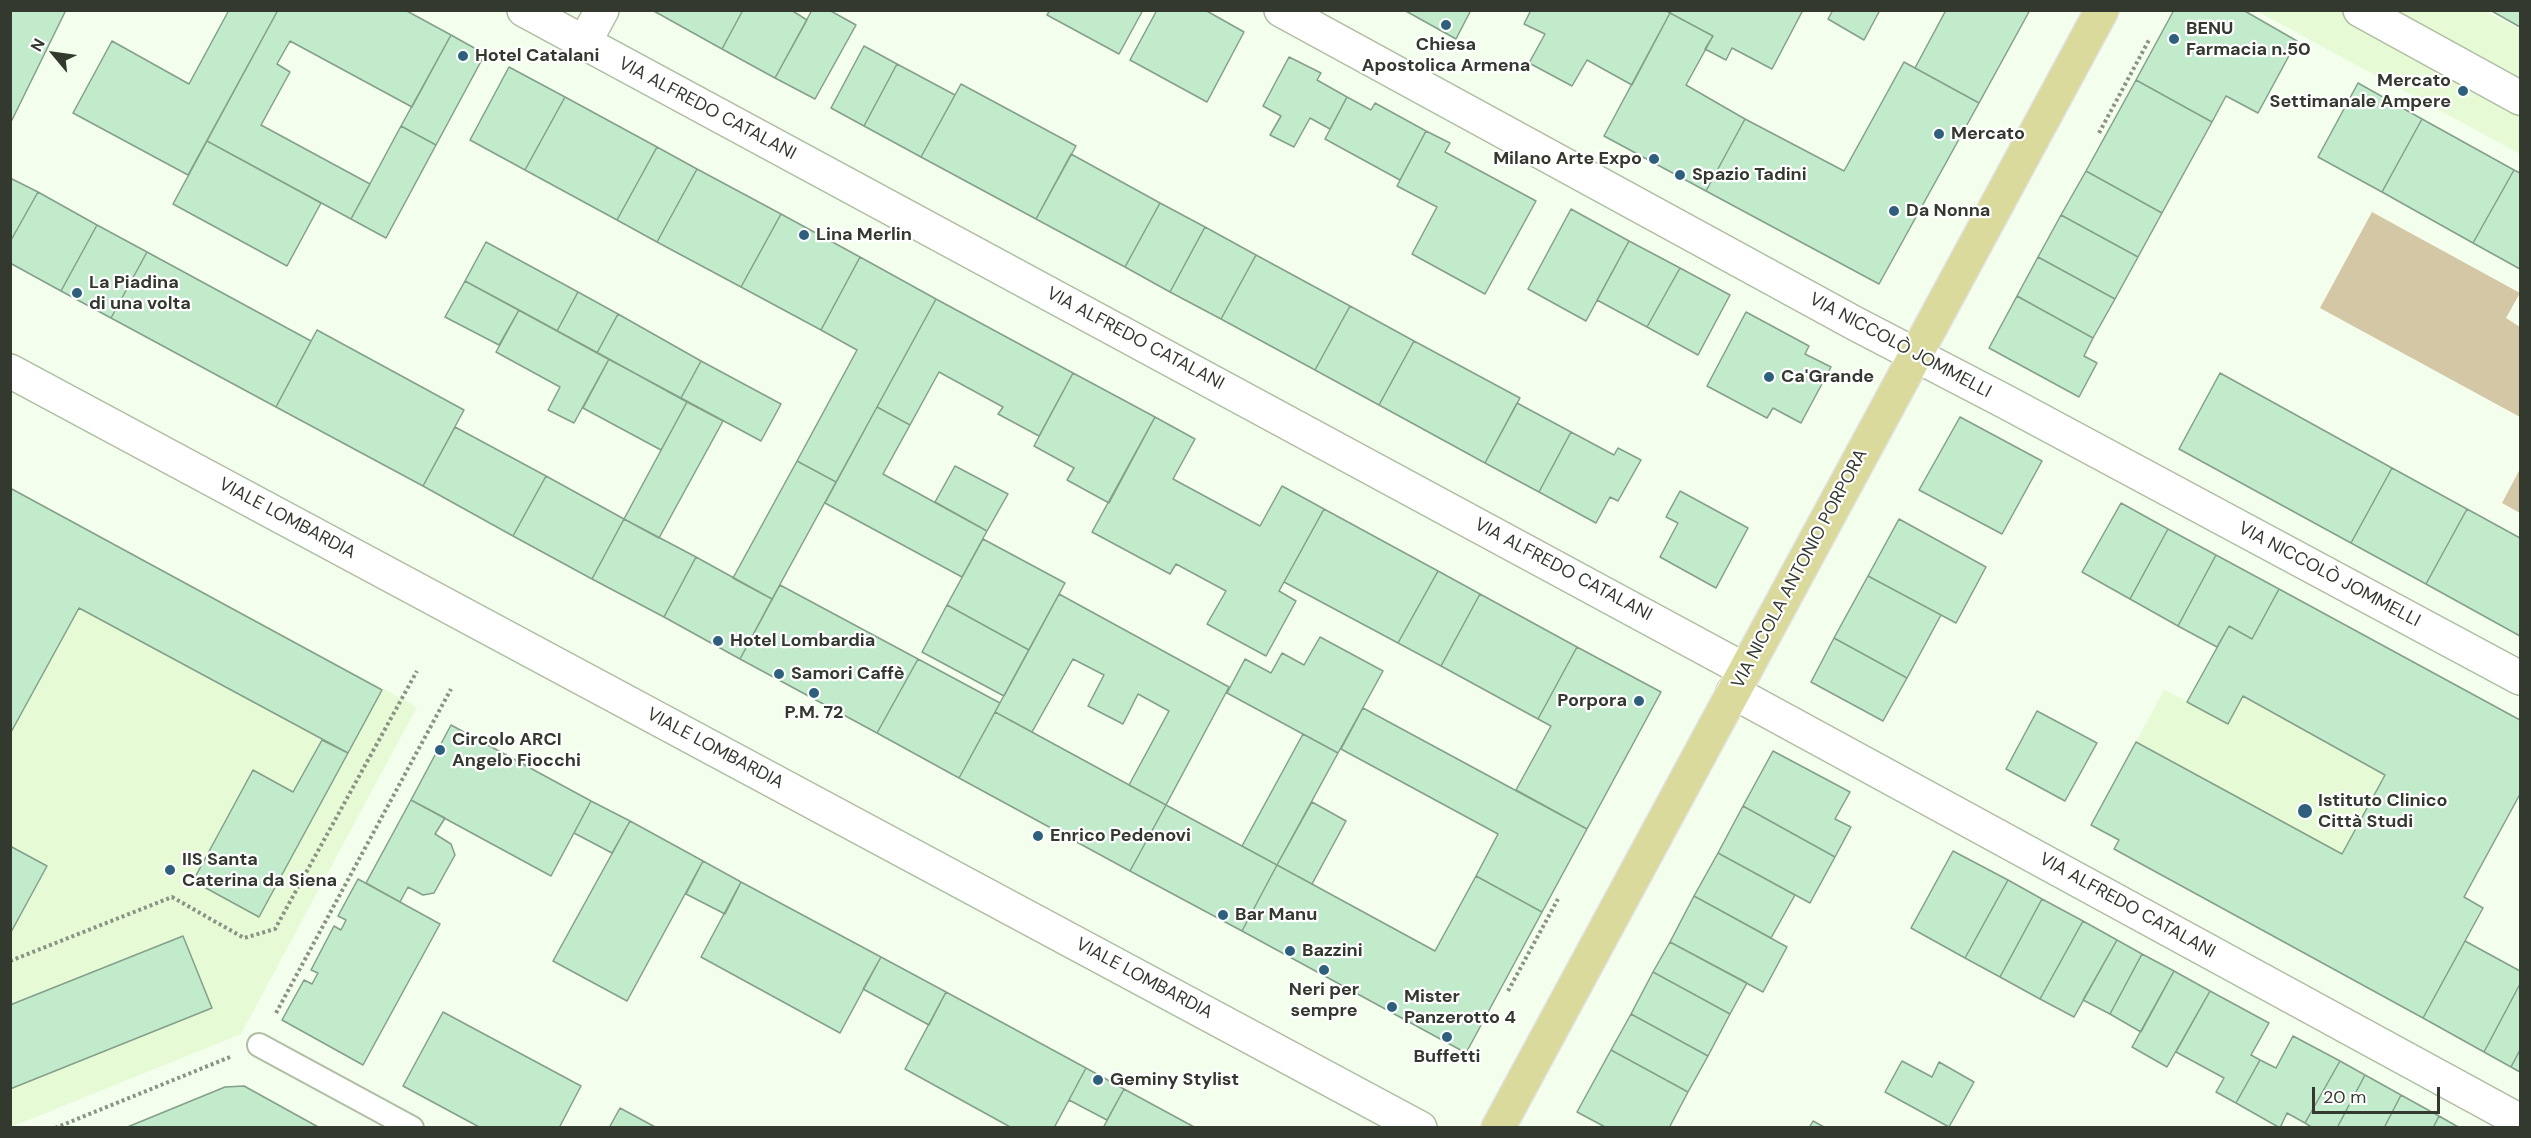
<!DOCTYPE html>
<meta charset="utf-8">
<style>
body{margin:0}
#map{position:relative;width:2531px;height:1138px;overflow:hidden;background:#f4feed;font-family:"DM Sans",sans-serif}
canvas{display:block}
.frame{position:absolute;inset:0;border:12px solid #33392e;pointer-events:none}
.north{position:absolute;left:24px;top:24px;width:60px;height:60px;-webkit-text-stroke:4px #fff;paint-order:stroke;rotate:299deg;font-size:16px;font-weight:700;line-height:24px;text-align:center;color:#33392e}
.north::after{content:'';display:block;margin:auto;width:21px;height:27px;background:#33392e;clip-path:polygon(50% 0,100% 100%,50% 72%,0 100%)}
.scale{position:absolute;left:2312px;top:1087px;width:128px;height:27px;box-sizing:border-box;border:3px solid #33392e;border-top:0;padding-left:8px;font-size:18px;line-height:21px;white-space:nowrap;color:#33392e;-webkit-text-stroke:4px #fff;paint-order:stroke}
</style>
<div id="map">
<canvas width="2531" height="1138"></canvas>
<div class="frame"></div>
<div class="north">N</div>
<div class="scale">20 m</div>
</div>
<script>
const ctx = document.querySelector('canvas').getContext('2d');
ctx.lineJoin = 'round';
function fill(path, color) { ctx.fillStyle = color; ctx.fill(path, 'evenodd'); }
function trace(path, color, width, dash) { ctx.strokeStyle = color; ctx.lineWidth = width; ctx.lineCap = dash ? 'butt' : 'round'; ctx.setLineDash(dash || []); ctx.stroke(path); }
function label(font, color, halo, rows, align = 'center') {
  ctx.font = font + ' "DM Sans",sans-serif'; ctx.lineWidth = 4.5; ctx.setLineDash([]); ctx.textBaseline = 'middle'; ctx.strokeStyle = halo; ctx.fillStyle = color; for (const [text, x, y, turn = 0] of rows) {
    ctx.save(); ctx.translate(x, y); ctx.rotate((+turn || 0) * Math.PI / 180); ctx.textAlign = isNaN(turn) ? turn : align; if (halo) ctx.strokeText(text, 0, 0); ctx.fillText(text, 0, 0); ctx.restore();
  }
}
fill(new Path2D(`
 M2257,11H2485L2520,29V154Z
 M11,488L417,707L241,1034L11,1127Z
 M2279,589L2520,720V797H2519L2464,897L2483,908L2423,1018L2114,849L2119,840L2091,825L2164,690L2187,701L2229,626L2252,638Z`), '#e6fad6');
fill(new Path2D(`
 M2372,212L2520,293L2506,318L2520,327V417L2320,308Z
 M2520,469V513L2502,503Z`), '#d4c7a5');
const building = new Path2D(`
 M10,10H66L12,120H10Z
 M229,10H278L188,175L73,113L112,41L189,84Z
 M278,10H405L451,35L412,107L290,41L277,64L290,72L261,125L370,184L351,219L207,141Z
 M652,10H743L722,49Z
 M743,10H791L807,20L775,78L722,49Z
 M812,10H829L856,25L815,99L775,78Z
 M1050,10H1143L1119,54L1047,15Z
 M1157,10H1205L1244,32L1207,102L1130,60Z
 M1404,10H1471L1456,39Z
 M1531,10H1665L1670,13L1632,85L1587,60L1572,86L1529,63L1545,34L1524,24Z
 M1672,10H1803L1772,69L1732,48L1726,60L1705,49L1713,36L1670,13Z
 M1833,10H1880L1864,40L1828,19Z
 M1946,10H2030L1979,103L1915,68Z
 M2174,10H2243L2297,41L2258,113L2226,96L2212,122L2136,80Z
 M2490,10H2520V27Z
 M1670,13L1713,36L1686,85L1745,119L1706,191L1604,136Z
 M451,35L485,54L436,145L401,126Z
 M864,46L897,64L864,126L831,108Z
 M1289,57L1321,73L1317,80L1347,97L1330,129L1310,118L1294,147L1270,135L1281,116L1263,106Z
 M1904,62L1979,103L1879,284L1706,191L1745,119L1844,171Z
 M897,64L955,95L921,157L864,126Z
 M509,67L565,97L525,170L470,140Z
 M2136,80L2212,122L2162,213L2086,171Z
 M2358,83L2422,119L2382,192L2318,157Z
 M961,84L1076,146L1036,219L921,157Z
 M565,97L657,147L617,220L525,170Z
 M1347,97L1371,110L1375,103L1426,131L1400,180L1325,139Z
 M2422,119L2514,170L2473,243L2382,192Z
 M401,126L436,145L386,238L351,219Z
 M1426,131L1450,143L1445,152L1536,201L1485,294L1412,254L1437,207L1397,186Z
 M207,141L321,203L287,266L173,204Z
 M657,147L697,169L657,242L617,220Z
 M1071,154L1160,203L1125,267L1036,219Z
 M697,169L781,214L741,287L657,242Z
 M2514,170L2520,173V269L2473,243Z
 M2086,171L2162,213L2138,257L2061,215Z
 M10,178L38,192L10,242Z
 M38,192L97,225L61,291L10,263V242Z
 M1160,203L1205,227L1170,292L1125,267Z
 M1571,209L1629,241L1586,321L1528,289Z
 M781,214L860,257L821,330L741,287Z
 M2061,215L2138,257L2115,299L2038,257Z
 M97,225L147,252L111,318L61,291Z
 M1205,227L1256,255L1221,319L1170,292Z
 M1629,241L1680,268L1647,327L1597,300Z
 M486,242L578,292L557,331L465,281Z
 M147,252L311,341L276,407L111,318Z
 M1256,255L1350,306L1315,370L1221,319Z
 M860,257L936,299L836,482L797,461L857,350L821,330Z
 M2038,257L2115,299L2093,338L2017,296Z
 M1680,268L1730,295L1698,355L1647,327Z
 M465,281L519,310L499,345L445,317Z
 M578,292L618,314L597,353L557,331Z
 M2017,296L2093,338L2084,356L2097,363L2079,397L1989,348Z
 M936,299L1073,373L1039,436L998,414L1003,407L939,372L910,425L877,407Z
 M1350,306L1414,341L1379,405L1315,370Z
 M519,310L609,359L574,423L548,410L560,387L496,352Z
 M1746,312L1809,346L1805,354L1831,367L1801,423L1773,408L1767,418L1707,386Z
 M618,314L701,361L681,398L597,353Z
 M317,330L464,410L423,486L276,407Z
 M1414,341L1520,398L1485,463L1379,405Z
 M609,359L687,402L661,450L583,408Z
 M701,361L781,404L761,441L681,398Z
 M1073,373L1155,417L1109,503L1067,480L1074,468L1034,446Z
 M2220,373L2392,468L2351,543L2179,449Z
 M687,402L723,421L659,538L624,519Z
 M1517,403L1571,432L1539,492L1485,463Z
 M877,407L910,425L883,474L987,531L962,577L825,503Z
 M1155,417L1195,439L1173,479L1260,526L1282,486L1324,509L1279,591L1296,601L1266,656L1207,624L1226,591L1176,564L1170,574L1092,532Z
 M1960,417L2042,461L2002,534L1919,490Z
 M455,427L546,476L513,536L423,486Z
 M1571,432L1614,455L1618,448L1641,460L1618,501L1610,497L1596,523L1539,492Z
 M797,461L836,482L772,599L733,578Z
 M955,466L1008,494L987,531L935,502Z
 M2392,468L2467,509L2426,584L2351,543Z
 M546,476L624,519L592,579L513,536Z
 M10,488L382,690L348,753L79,608L10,734Z
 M1680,491L1748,528L1716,588L1660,557L1678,523L1666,517Z
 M2121,503L2168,529L2130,599L2082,572Z
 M1324,509L1438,571L1398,643L1284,582Z
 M2467,509L2520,538V636L2426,584Z
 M624,519L696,557L664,617L592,579Z
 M1899,519L1986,567L1956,623L1868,576Z
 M2168,529L2216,555L2178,626L2130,599Z
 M983,539L1065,583L1029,650L947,605Z
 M2216,555L2279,589L2252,639L2229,626L2217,647L2178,626Z
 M696,557L772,599L740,659L664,617Z
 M1438,571L1480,594L1441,666L1398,643Z
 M1868,576L1941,615L1907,678L1834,638Z
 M780,585L918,659L877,733L740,659Z
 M2279,589L2520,720V797L2519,796L2464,897L2483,908L2423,1018L2114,849L2119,840L2091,825L2136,742L2342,854L2385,775L2243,696L2228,724L2187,702L2229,626L2252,639Z
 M1059,594L1229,687L1166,805L1129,785L1169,711L1138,694L1123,724L1088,706L1104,675L1073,659L1032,732L995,712Z
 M1480,594L1577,647L1538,719L1441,666Z
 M947,605L1029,650L1004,696L922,652Z
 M1320,637L1383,671L1338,753L1227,693L1245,659L1271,673L1282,653L1304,665Z
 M1834,638L1907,678L1883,721L1811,682Z
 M1577,647L1661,692L1587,829L1516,790L1551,726L1538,719Z
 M918,659L1000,703L959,778L877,733Z
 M1363,708L1587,829L1542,912L1476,876L1498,834L1341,749Z
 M2037,711L2097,743L2065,801L2006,769Z
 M995,712L1166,805L1130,871L959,778Z
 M451,725L591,801L551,876L411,800Z
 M1303,734L1338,753L1277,865L1242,846Z
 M322,740L348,753L259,917L193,881L253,770L293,792Z
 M1773,751L1850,792L1835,819L1851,827L1835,857L1743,806Z
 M411,800L445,818L435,834L451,844L455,855L434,893L423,895L408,887L400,902L366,883Z
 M591,801L630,821L612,853L574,833Z
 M1312,802L1346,821L1312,884L1277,865Z
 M1166,805L1277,865L1242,931L1130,871Z
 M1743,806L1835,857L1810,903L1718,853Z
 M630,821L703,861L627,1001L553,961Z
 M10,846L47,866L10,934Z
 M1953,851L2008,880L1965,958L1911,928Z
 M1718,853L1795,895L1771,938L1694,896Z
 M703,861L741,882L725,914L686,894Z
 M1277,865L1435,951L1476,876L1542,912L1466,1053L1242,931Z
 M358,879L440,924L363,1065L282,1020L304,980L312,984L318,973L311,970L334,926L341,930L346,920L338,916Z
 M2008,880L2042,899L2000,977L1965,958Z
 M741,882L881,957L840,1033L701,957Z
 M1694,896L1787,947L1763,992L1670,942Z
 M2042,899L2083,921L2040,999L2000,977Z
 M2083,921L2117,940L2074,1017L2040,999Z
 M183,936L212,1008L10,1089V1005Z
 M2117,940L2142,954L2110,1014L2083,1000Z
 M2465,941L2520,971V984L2484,1052L2423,1018Z
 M1670,942L1747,983L1730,1014L1653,972Z
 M2142,954L2174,971L2141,1032L2110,1014Z
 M881,957L946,992L929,1025L863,989Z
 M2174,971L2210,991L2167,1067L2132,1047Z
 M1653,972L1730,1014L1708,1056L1631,1014Z
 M2520,984V1050L2511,1067L2484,1052Z
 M2210,991L2269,1023L2251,1055L2260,1060L2236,1103L2216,1092L2224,1078L2176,1052Z
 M946,992L1086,1068L1054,1128H1012L905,1069Z
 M443,1012L581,1086L559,1128H481L403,1086Z
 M1631,1014L1708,1056L1688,1092L1611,1050Z
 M2293,1036L2340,1061L2305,1123L2287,1113L2280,1128L2236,1103L2260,1060L2276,1068Z
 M1611,1050L1688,1092L1669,1128H1607L1577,1112Z
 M2520,1050V1072L2511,1067Z
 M1902,1061L1932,1077L1939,1062L1974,1082L1949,1127L1885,1092Z
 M2340,1061L2365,1075L2337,1128H2313L2305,1123Z
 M1086,1068L1124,1089L1107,1120L1069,1100Z
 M2365,1075L2401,1095L2384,1128H2337Z
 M244,1086L320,1128H125L225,1087Z
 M1124,1089L1196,1128H1103Z
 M2401,1095L2439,1116L2433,1128H2384Z
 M620,1108L657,1128H609Z
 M2439,1116L2460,1128H2433Z
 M1813,1121L1826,1128H1809Z`);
fill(building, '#c2ebcc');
trace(building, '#849f8a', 1.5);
const service = new Path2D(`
 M259,1045L412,1128`);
const minor = new Path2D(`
 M524,10L1745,670
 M1281,10L1856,324L2006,402L2520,678
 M2360,10L2520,98
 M584,43L602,10
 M1733,692L2520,1121`);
const tertiary = new Path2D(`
 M10,371L1420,1128`);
const primary = new Path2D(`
 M1498,1128L2102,10`);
trace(service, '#afbea2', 26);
trace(minor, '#afbea2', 36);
trace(tertiary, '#afbea2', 36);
trace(primary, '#e2e3e2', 36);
trace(new Path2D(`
 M2099,133L2149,40
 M10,961L172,897L244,938L275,929L417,671
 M1508,991L1558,899
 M276,1013L451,689
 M55,1128L230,1057`), '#8b9385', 4, [3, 3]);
trace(service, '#fff', 22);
trace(minor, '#fff', 33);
trace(tertiary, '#fff', 33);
trace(primary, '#dada9d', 33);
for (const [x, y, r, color] of [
 [1446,25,6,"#2e607e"],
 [2174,39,6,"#2e607e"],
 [463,56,6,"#2e607e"],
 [2463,91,6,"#2e607e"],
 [1939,134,6,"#2e607e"],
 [1654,159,6,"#2e607e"],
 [1680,175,6,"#2e607e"],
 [1894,211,6,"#2e607e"],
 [804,235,6,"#2e607e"],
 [77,293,6,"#2e607e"],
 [1769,377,6,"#2e607e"],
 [718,641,6,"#2e607e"],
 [779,674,6,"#2e607e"],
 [814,693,6,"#2e607e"],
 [1639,701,6,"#2e607e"],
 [440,750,6,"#2e607e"],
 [2305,811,8,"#2e607e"],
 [1038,836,6,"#2e607e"],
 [170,870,6,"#2e607e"],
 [1223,915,6,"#2e607e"],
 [1290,951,6,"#2e607e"],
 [1324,970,6,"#2e607e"],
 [1392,1007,6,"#2e607e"],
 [1447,1037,6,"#2e607e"],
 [1098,1080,6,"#2e607e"]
]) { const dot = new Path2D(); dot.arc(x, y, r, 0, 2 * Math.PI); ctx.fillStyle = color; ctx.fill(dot); trace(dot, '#fff', 2); }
label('bold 18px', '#33392e', '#fff', [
 ["BENU",2186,29],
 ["Farmacia n.50",2186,50],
 ["Chiesa",1446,45,"center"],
 ["Apostolica Armena",1446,66,"center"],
 ["Hotel Catalani",475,56],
 ["Mercato",2451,81,"right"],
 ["Settimanale Ampere",2451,102,"right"],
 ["Mercato",1951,134],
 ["Milano Arte Expo",1642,159,"right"],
 ["Spazio Tadini",1692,175],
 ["Da Nonna",1906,211],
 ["Lina Merlin",816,235],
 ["La Piadina",89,283],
 ["di una volta",89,304],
 ["Ca'Grande",1781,377],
 ["Hotel Lombardia",730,641],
 ["Samori Caffè",791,674],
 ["Porpora",1627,701,"right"],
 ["P.M. 72",814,713,"center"],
 ["Circolo ARCI",452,740],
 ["Angelo Fiocchi",452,761],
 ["Istituto Clinico",2318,801],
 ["Città Studi",2318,822],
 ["Enrico Pedenovi",1050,836],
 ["IIS Santa",182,860],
 ["Caterina da Siena",182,881],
 ["Bar Manu",1235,915],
 ["Bazzini",1302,951],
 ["Neri per",1324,990,"center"],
 ["sempre",1324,1011,"center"],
 ["Mister",1404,997],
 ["Panzerotto 4",1404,1018],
 ["Buffetti",1447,1057,"center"],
 ["Geminy Stylist",1110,1080]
], 'left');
label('18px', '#33392e', '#fff', [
 ["VIA ALFREDO CATALANI",707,109,28],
 ["VIA ALFREDO CATALANI",1135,339,28],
 ["VIA NICCOLÒ JOMMELLI",1900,346,28],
 ["VIALE LOMBARDIA",287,519,28],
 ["VIA NICOLA ANTONIO PORPORA",1800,569,-62],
 ["VIA ALFREDO CATALANI",1563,570,28],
 ["VIA NICCOLÒ JOMMELLI",2329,575,28],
 ["VIALE LOMBARDIA",715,749,28],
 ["VIA ALFREDO CATALANI",2127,906,29],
 ["VIALE LOMBARDIA",1144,979,28]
]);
</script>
